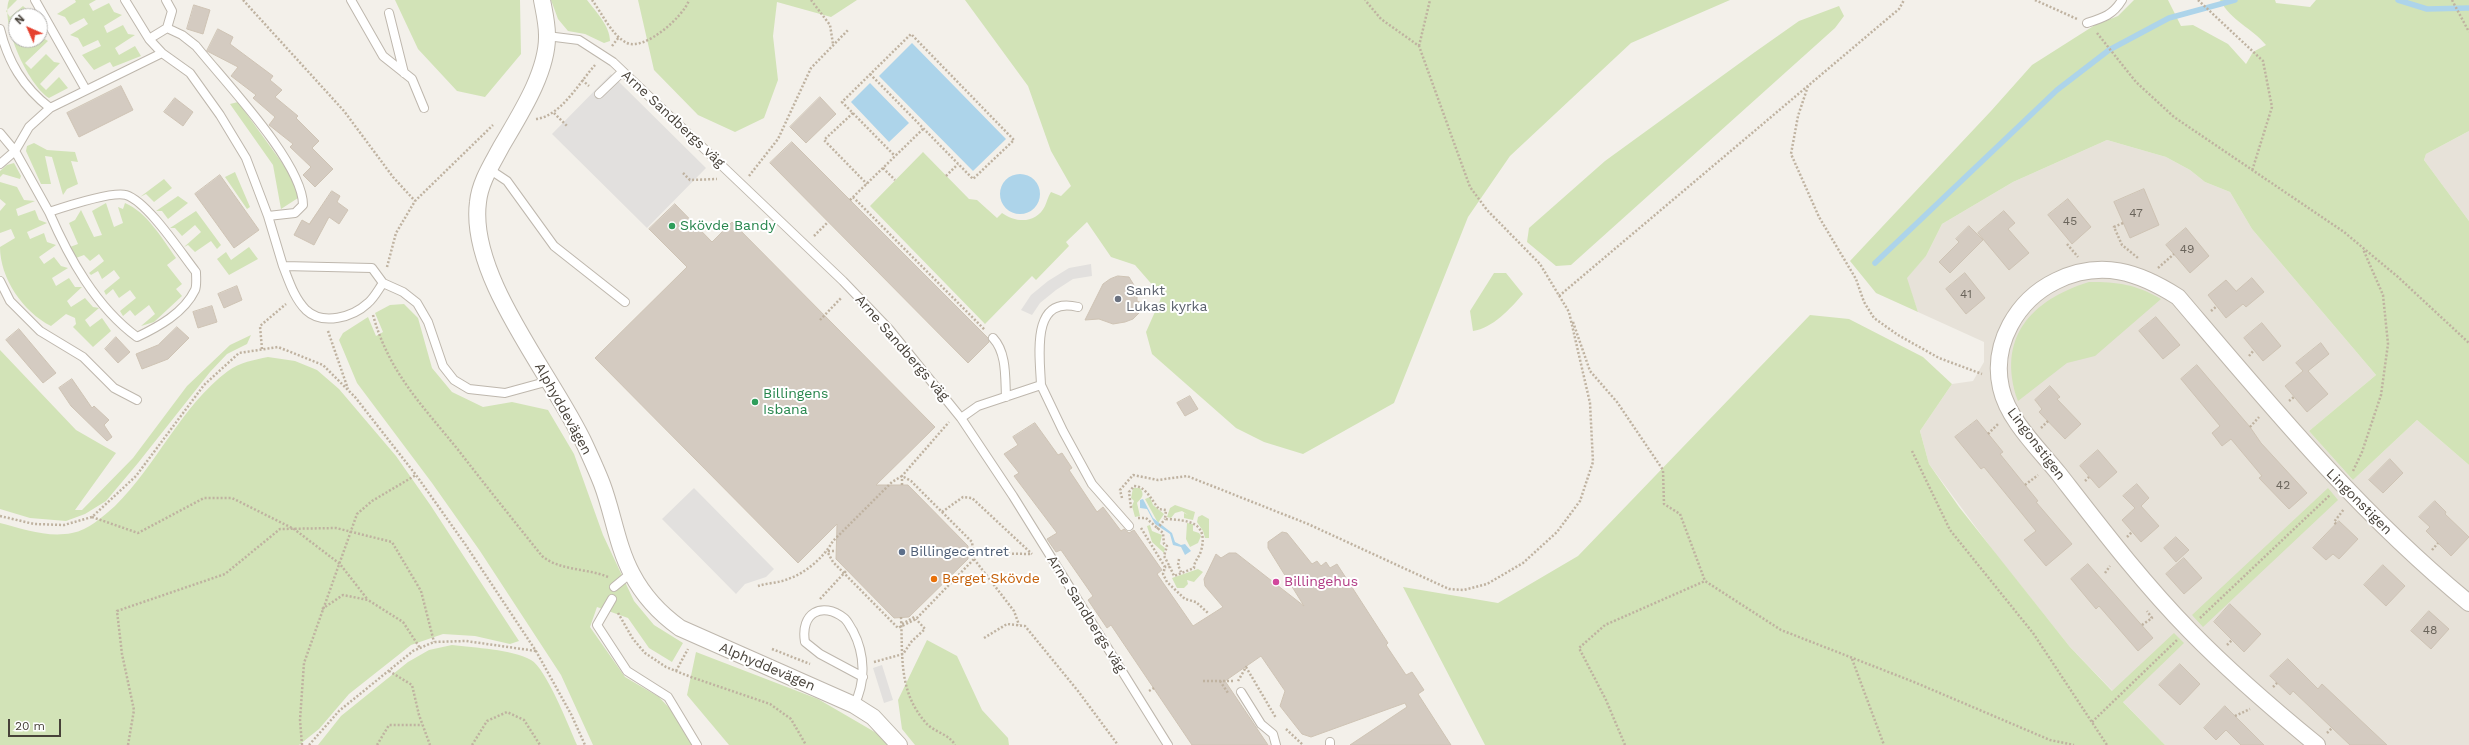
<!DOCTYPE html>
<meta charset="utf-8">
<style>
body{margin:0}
#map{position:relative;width:2469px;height:745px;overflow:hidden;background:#f3f0ea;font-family:"Work Sans",sans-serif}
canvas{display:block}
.north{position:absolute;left:8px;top:8px;width:40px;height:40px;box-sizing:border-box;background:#fff;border:1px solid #b5b3b0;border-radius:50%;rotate:315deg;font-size:11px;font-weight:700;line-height:16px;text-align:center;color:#474139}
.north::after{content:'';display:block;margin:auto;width:14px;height:18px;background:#e5412f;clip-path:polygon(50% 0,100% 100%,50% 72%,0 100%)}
.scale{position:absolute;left:8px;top:719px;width:53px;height:18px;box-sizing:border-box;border:2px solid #474139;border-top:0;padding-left:5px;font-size:12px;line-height:14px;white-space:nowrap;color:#474139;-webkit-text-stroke:3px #fff;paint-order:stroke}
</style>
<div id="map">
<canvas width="2469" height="745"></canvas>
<div class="north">N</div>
<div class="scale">20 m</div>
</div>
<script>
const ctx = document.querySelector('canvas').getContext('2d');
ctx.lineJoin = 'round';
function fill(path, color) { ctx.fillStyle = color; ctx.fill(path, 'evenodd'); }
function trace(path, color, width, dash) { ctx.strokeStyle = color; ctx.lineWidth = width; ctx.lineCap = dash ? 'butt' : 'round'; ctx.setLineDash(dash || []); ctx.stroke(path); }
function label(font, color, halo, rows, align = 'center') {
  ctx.font = font + ' "Work Sans",sans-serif'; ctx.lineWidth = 4; ctx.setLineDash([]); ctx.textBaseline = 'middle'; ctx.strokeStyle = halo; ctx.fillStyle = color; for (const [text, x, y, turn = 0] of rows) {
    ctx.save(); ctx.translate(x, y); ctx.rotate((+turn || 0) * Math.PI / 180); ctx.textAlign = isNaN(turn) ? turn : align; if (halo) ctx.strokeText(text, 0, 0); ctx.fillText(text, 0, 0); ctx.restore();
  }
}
fill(new Path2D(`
 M2469,131V221L2424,160L2426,154Z
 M2107,140L2166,157L2190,170L2205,182L2230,192L2252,229L2376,375L2309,431L2353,480L2417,420L2469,465V745H2165L2070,647L1995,553L1929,464L1920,431L1952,384L1973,381L1984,362V342L1918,312L1906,278L1926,256L1942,224L2013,182Z`), '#e7e2d9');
fill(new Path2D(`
 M9,0H17L6,11L10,17L23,6L34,16H16V40L19,43L23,40H40V36L48,41L25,63L31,69L46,54L54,62L60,63L40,84L46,90L59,77L68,88L49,98C28,85 0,23 9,0Z
 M75,0H96L89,4L93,11L109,3L114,12L122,15L104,26L107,33L123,25L128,34L135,35L115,48L119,55L135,46L141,56L113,67L110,62L94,70L82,55L101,46L98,40L83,47L78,38L70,35L88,24L84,18L70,25L65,17L57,14L76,2Z
 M395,0H520L521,54L485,97L457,91L418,49Z
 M551,0H587C596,12 610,26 610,41L604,43L585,34L568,31L558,19Z
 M638,0H857L831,17L777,2L773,36L778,80L764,118L735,132L698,115L654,70Z
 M965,0H1730L1631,43L1510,156L1468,217L1394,403L1303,454L1264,442L1236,428L1152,354L1146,332L1162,296L1135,265L1111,257L1087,222L1066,242L1069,246L1036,280L1032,276L985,324L870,206L923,152L969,199L977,200L997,218L1002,213C1016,223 1036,224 1045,206C1047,201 1048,197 1051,192L1061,196L1071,186L1051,151L1028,86Z
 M2134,0H2168L2181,26L2193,25L2228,44L2246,64L2253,52L2266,45C2252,28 2231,21 2220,0H2275L2276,3L2310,7L2316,0H2469V131L2426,154L2424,160L2469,221V465L2417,420L2353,480L2309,431L2376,375L2252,229L2230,192L2205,182L2190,170L2166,157L2107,140L2013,182L1942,224L1926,256L1907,278L1918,312L1876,293L1850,261L1991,111L2032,65L2095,25L2118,16Z
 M1839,6L1844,16L1835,28L1571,265L1556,266L1527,242L1529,228L1605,161L1755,52L1799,21Z
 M238,102L293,178L298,198L281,209L273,165L230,104Z
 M34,143L47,150L75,152L78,162L71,161L78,184L67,189L63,195L52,157L45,156L51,184H41L26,151L27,146Z
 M14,163L21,176L20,179L3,174L0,177V171L7,165Z
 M235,172L250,207L247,209L225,177Z
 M164,179L172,188L154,202L146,194L140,197Z
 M0,182L17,187L24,200L35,201L16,209L18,216L35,210L39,220L47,223L27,232L30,239L44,233L47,242L56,245L39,257L44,264L54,257L61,266L68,268L52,278L56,286L69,278L75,287H82L67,301L71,307L85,298L93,307L99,308L85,320L90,327L102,318L111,331L93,347L73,327L76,324L75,318L66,314L51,326C23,312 0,278 0,247L15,238L11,229L0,233V211L6,204L0,199Z
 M178,196L188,203L168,219L162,211H156Z
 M106,203L114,227L123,223L118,207L123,209L125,203C147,212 163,240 176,258L167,265L182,284L176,289L182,296L154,322L141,326L155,314L149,305L135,316L130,310L123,316L120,311L136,298L130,290L119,298L113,289L106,295L104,291L120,278L114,270L102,279L98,271L91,275L89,273L104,261L99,254L90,261L84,255L76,258L70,247L78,244L69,223L75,220L81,210L94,237L102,235L92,211Z
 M196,211L221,245L217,249L211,241L195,252L188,245L184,247L201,232L195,225L182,236L175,228H170Z
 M249,247L258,259L229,275L217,259L226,252L231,260Z
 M1494,273H1506L1523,294C1510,309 1493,328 1473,331L1470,311Z
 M2089,282C2118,282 2135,284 2161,299L2095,356L2067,363L2018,401C1996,338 2031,300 2089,282Z
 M404,304L418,318L432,368L452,392L483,407L512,402L548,410L574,454L603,535L634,601L654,625L683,643L672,662L649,648L628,618L597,607L590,627L625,677L659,697L672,711L692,745H593L561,675L480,551L432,483L357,383L339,340L343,333L368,317L376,336L383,332L375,313L390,305Z
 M1810,315L1849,319L1923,357L1952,384L1920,431L1929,464L1959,507L2070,647L2112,691L2174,633L2184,643L2123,702L2165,745H1485L1403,587L1498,603L1578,556Z
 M251,335L247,344L227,354L210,372L138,463L106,501L85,514L66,521L30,518L0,509V350L76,430L116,453L75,510H82L133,458L187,386L230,345Z
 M268,357L295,361L317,370L339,389L396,456L431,506L519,641L510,644L475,636L443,634L411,645L349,694L319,729L299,745H0V523C23,529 48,538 72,533C89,530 102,517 115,506C157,465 181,406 228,371C240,362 254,360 268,357Z
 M1133,488H1140C1146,496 1140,499 1137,503L1140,516L1135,517L1132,506L1134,501L1131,498Z
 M2328,488L2338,500L2203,627L2192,615Z
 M1150,497L1153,505L1164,514L1158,523L1145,499Z
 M1175,505L1195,512L1193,520L1184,518V513L1188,515L1182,511L1175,513L1171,518L1167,517L1170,508Z
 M1202,515L1209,519V538H1205L1203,531L1197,522L1198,517Z
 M1187,523L1193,524V531L1199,533L1201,536L1198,543L1190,547L1186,539Z
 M1150,525L1152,531L1162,535L1160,544L1165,548L1164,553L1152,542L1147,526Z
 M1198,569L1203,572L1194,582L1187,580L1188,584L1184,588H1177L1172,578Z
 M927,640L957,656L982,710L1008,738L1009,745H915L902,729L898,700Z
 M452,645C475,648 511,649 531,660C546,668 569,727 577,745H318L341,716L408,662L429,650Z
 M696,652L818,699L885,738L890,745H729L687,695Z`), '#d2e3b7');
fill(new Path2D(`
 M611,74L706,168L647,228L552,134Z
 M1091,264L1092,276L1073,279L1056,290L1040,303L1032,315L1021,310L1031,295L1048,281L1069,268Z
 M694,488L774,569L766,577L745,584L736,594L662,519Z
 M882,665L893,700L884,703L873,668Z`), '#e2e0de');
fill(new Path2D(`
 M912,43L1006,139L973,171L879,76Z
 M870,83L909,123L889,142L851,102Z
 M1000 194a20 20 0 1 1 40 0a20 20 0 1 1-40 0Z
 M1143,499L1153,518L1172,533L1175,542L1181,545L1185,544L1191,551L1185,555L1181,547L1173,545L1170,534L1155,524L1147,509L1140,508V500Z`), '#add4ea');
trace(new Path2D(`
 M2398,0L2427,9L2469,8
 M1875,263L2057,90L2109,50L2169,18L2235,0`), '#add4ea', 5.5);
const building = new Path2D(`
 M194,5L210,10L203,34L187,29Z
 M218,29L233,37L230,44L273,76L270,80L282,90L275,97L298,116L296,118L319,141L312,148L333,169L315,187L303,175L311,167L290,147L293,144L269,125L275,117L253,98L256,95L231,76L238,67L207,51Z
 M121,86L133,110L79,137L67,113Z
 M820,97L836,114L806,143L790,127Z
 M175,98L193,112L183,126L164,112Z
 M792,142L988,338L989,342L968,363L770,163Z
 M220,175L259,230L234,248L195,194Z
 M2144,189L2159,225L2130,238L2114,202Z
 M332,191L340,196L337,202L348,210L339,224L329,217L314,245L294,235L302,220L309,224Z
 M2068,199L2091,227L2072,244L2048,215Z
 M675,204L712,242L732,222L935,427L876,485H908L968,546V559L909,617L894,618L836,559L837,524L798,563L595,358L687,267L649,229Z
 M2004,211L2015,223L2008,229L2029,253L2009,270L1978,233Z
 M1969,226L1983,240L1950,273L1939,262L1959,242L1956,239Z
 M2186,228L2209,256L2190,273L2166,245Z
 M1965,273L1985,298L1966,314L1946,289Z
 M1118,276L1129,277L1137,290V301L1147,305L1133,319L1125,322L1113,324L1099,319L1085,320L1103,284L1110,279Z
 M2252,278L2264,292L2246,307L2243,304L2226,318L2208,295L2226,280L2236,291Z
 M237,286L242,300L224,308L218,294Z
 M212,306L217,322L198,328L193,312Z
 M2156,317L2180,345L2163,359L2139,331Z
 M2262,323L2281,346L2263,361L2244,338Z
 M177,327L189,338L168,359L142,369L136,354L158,345Z
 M19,329L56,373L43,383L6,340Z
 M116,337L130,352L118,363L105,349Z
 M2321,343L2329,354L2308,371L2328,394L2307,412L2285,386L2303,371L2296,363Z
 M2197,365L2250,427L2261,443L2307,493L2289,509L2259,478L2262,476L2231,439L2222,446L2212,433L2220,426L2181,379Z
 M72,379L92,408L94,406L109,420L104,425L112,437L107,441L71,406L59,388Z
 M2050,386L2060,397L2057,399L2081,424L2065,439L2039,412L2042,409L2035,400Z
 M1190,396L1198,409L1185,416L1177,403Z
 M1977,420L2003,452L2000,454L2038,501L2036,502L2072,544L2046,566L2024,540L2036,531L1984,467L1981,469L1955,437Z
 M1035,423L1058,455L1062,453L1072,468L1069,470L1097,512L1103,507L1121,531L1124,529L1129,533L1134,530L1162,570L1157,574L1193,626L1223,607L1205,586L1204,579L1216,554L1221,558L1229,553H1236L1304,606L1268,548V542L1282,532L1287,533L1312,564L1317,561L1321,566L1326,562L1330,568L1337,564L1388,643L1386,645L1406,675L1412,672L1424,690L1418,694L1451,745H1350L1407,707L1405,703L1311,737L1302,734L1280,706L1285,691L1261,656L1225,681L1268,745H1192L1111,625L1107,628L1088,600L1093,596L1061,550L1056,552L1047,539L1057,533L1014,476L1019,473L1004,454L1018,445L1013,437Z
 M2098,450L2117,472L2099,488L2080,466Z
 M2390,459L2403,473L2383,493L2369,480Z
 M2137,484L2149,498L2141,506L2159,526L2141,542L2122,520L2135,508L2123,496Z
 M2435,501L2446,512L2445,514L2469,537L2451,556L2426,531L2430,527L2419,517Z
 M2339,521L2358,539L2339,559L2333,554L2326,560L2313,548Z
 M2176,537L2189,550L2176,562L2164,548Z
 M2184,558L2202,578L2184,594L2166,574Z
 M2088,564L2153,638L2138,651L2099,606L2096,609L2071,579Z
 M2383,565L2405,586L2386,606L2364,585Z
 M2230,604L2261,634L2244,652L2214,622Z
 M2429,611L2449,629L2431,649L2411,631Z
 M2288,659L2318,689L2322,684L2387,745H2350L2293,691L2290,695L2270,676Z
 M2180,664L2200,684L2180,705L2159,685Z
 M2225,706L2264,745H2241L2226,730L2216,740L2204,728Z`);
fill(building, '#d4cbc1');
trace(building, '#cec3b4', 1);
const service = new Path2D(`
 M35,0L86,90
 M125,0L149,39L162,53
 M166,0L172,11L167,28
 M351,0L383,56L412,79L424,108
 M389,13L404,73
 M2087,23C2103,18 2113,15 2122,0
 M0,29C8,62 23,87 50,108
 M547,36L579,40L613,62L843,281L889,329L961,418L1013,496L1168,745
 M149,39L167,28L182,35L196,46C224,81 303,163 303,205L295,213L268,216
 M599,94L622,72
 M0,133L15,151L49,212C64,207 112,191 126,195C148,202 181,253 196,272C196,277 197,286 195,290C184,313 158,327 137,337C96,307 69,258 49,212
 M0,164L15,151L29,127L50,108L162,53L190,73L220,115L246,158L268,216L283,266
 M489,169L507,181L554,246L625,302
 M0,281L10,301L40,331L83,357L114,388L137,400
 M383,283C378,290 374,298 368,303C353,317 323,326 306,310C294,298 289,281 283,266L372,268L383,283L403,292L417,303L428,322L443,366L454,380L469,389L505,393L549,381
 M993,338C1007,353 1005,378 1006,397
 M1041,385L1063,431L1092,484L1129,526
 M961,418L978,406L1041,385C1040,357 1030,295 1078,307
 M614,587L631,573
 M612,599L597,625L627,671L668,697L697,745
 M1241,692L1261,724L1273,734L1276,745
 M854,705C866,682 865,654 853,631C850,627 848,621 844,618C822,601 800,613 805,642L820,654L863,677
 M1330,745V742`);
const minor = new Path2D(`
 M542,0C544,11 547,23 547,35C548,72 519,116 501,147C492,164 480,182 478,202C468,278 554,377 585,445C591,458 597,471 602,484C613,513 617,546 632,574C644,597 659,613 680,628L854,705L873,717L899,745
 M2317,745C2273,709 2230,672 2190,631C2142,582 2101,528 2059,474C2039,449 2008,420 2001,388C1991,344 2017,300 2056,281C2101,259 2139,272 2178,297C2270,405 2358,512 2469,603`);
trace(service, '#beb7ad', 10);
trace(minor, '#beb7ad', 18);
trace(new Path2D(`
 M243,0L344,111L393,177L415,201
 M592,0C602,13 612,36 627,43C645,51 684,16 689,0
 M811,0L830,25L833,44
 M2035,0L2077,19
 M2198,0L2263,61L2272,107L2252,171
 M2452,0L2469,32
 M2097,33L2136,82L2174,117L2344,232L2398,277L2469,343
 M612,46L619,37
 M1419,46L1430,0
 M870,74L973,179L1014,140L911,34L842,102L895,156
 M582,80L589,86
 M1808,86L1798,116L1791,154L1819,217L1856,279L1864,302L1874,318L1898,335L1939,358L1982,374
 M554,113L568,127
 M853,113L824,140L867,184
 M536,119C561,116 579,83 595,65
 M883,168L895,180
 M683,173L690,180L717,179
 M749,176L778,139L811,68L849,29
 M946,176L958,164
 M853,197L985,330
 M850,200L924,128
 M2123,223L2114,227L2122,245L2138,258
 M814,236L828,222
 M2067,244L2078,257
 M387,267L396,233L415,201L493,125
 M2158,268L2174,254
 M1559,296L1899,9L1904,0
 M2211,311L2217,306
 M373,315C389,373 423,406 459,451C486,486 514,521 542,556C560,571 587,568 608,577
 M820,320L842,297
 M1573,322L1590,371L1617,402L1663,470L1664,504L1680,514L1705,581
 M328,331L348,389
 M262,349L260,326L286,304
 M2249,356L2254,350
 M2289,401L2294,397
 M2250,427L2259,417
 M2041,428L2048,421
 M1988,434L1998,424
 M1912,451L1950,530L2033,633L2107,745
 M2353,471L2362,452L2381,395L2388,344L2383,295L2363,249
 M2085,481L2089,477
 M902,485V476L949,422
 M2025,485L2038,475
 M1122,498L1120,490L1133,475L1158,480L1187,476L1308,524L1449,589L1464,590L1487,584L1523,563L1557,532L1580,501L1593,462L1590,403L1569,312L1540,264L1487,210L1470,187L1419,46L1381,19L1365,0
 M1131,508L1129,492L1134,486C1146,486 1152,501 1159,509L1166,510L1165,519C1188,520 1209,522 1201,551C1199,558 1194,561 1194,568L1174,576L1170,567
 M942,512L963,497L972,498L1032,554
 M0,516L34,524L64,525L92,517L136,476L204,385L239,353L278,347L323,365L355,397L416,475L465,544L536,651L571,714L585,745
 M92,517L138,533L204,498H232L294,529L340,564L368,600
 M1138,518H1146L1163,533L1164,544L1167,546L1164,556L1170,567H1165
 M2336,524L2334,522L2344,509
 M1141,528L1165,567L1163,574L1167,582L1185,599L1196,602L1208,613
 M1157,529L1165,519
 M2127,537L2132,532
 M2432,550L2438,543
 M828,551H836
 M968,553L1031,554
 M974,559L1014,611L1019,625
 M1179,559L1178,565L1181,572
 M2105,573L2110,566
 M758,586C767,583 779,583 788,579C806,573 824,557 833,541L892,482L902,476L911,481L972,542L974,559L916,619L898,628L833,562L827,551
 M820,599L847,570
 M322,609L343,595L368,600L403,622L420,648
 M618,613L633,639L645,653L666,667L691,677L770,704L791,719L806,745
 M901,617C903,657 898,691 926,723C934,732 949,734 955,745
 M2200,618L2330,495
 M902,624L916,616
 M2142,625L2152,618L2147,611
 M984,638L1007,624L1025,626L1078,691L1118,745
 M2227,645L2232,640
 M772,649L810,664
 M1852,659L1884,745
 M874,662L903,654L912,641L925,629L916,619
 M389,671L412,685L419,715L430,745
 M676,671L688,649
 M1203,681H1235
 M1220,681L1228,693
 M1238,681L1246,667L1276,718
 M2273,687L2277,683
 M1149,691L1154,688
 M2235,716L2250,709
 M2092,722L2177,640
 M1286,729L1303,745
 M2327,733L2332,728
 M128,745L134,710L122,654L117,611L225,574L280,529L336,528L392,542L421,591L434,642
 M302,745L300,720L304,663L357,514L372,501L416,475
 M309,745L339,711L413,651L434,642L466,641L536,651
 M377,745L389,725H422
 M472,745L487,721L507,712L524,720L540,745
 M1625,745L1606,700L1579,648L1605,625L1705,581L1781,630L1914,682L2050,740L2074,745`), '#bfb2a0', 2.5, [2, 2]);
trace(service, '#fff', 8);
trace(minor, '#fff', 16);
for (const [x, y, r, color] of [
 [672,226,4,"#2e9e5b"],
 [1118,299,4,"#6b7280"],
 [755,402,4,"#2e9e5b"],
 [902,552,4,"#5c6f8a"],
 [934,579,4,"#e8710a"],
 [1276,582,4,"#d1479c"]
]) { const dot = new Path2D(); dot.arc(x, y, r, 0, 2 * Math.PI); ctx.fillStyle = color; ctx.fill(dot); trace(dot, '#fff', 1.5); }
label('12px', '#6a645b', null, [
 ["47",2136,213],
 ["45",2070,221],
 ["49",2187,249],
 ["41",1966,294],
 ["42",2283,485],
 ["48",2430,630]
]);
label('14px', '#474139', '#fff', [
 ["Arne Sandbergs väg",673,119,43],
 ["Arne Sandbergs väg",902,348,49],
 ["Alphyddevägen",563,409,61],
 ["Lingonstigen",2036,444,53],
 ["Lingonstigen",2359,502,45],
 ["Arne Sandbergs väg",1086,614,58],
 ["Alphyddevägen",767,667,23]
]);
label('14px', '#27864d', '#fff', [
 ["Skövde Bandy",680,226],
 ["Billingens",763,394],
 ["Isbana",763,410]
], 'left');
label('14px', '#5b616d', '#fff', [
 ["Sankt",1126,291],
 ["Lukas kyrka",1126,307]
], 'left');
label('14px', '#4e5e75', '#fff', [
 ["Billingecentret",910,552]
], 'left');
label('14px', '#c56008', '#fff', [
 ["Berget Skövde",942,579]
], 'left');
label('14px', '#b23c85', '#fff', [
 ["Billingehus",1284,582]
], 'left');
</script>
